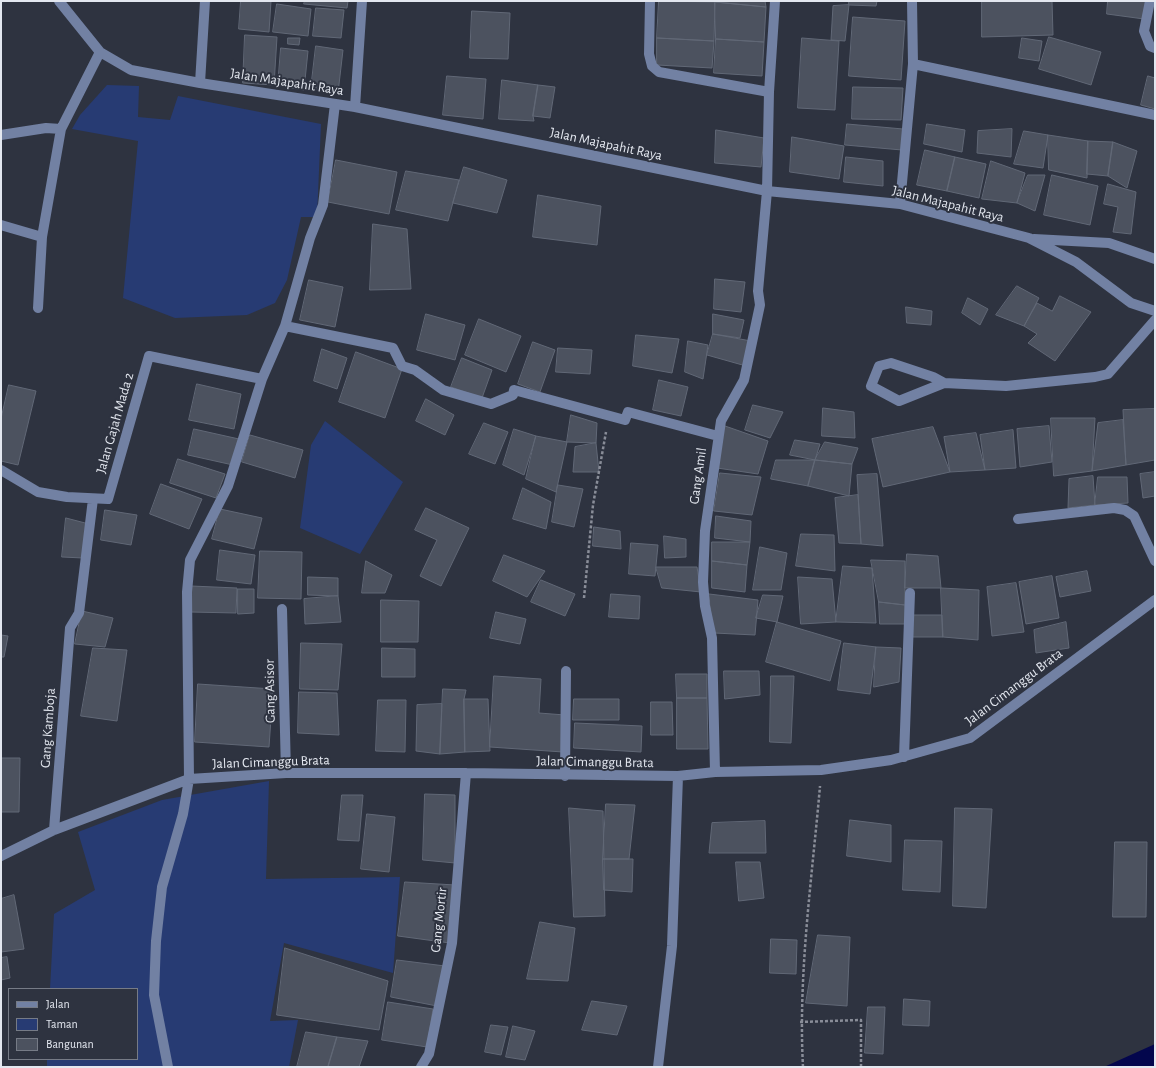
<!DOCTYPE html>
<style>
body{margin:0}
#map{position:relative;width:1156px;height:1068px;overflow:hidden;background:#2e3340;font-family:"Alegreya Sans",sans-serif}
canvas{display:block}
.frame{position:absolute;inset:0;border:2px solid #e3e7ef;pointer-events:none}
.legend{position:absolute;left:8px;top:988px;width:130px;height:72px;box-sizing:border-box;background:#2e3340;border:1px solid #767b86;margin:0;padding:5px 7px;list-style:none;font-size:12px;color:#e3e7ef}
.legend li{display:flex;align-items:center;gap:8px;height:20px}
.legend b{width:20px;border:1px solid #767b86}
</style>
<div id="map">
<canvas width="1156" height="1068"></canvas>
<div class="frame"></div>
<ul class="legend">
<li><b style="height:5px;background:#7281a3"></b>Jalan</li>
<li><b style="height:11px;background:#273b73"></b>Taman</li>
<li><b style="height:11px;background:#4c525f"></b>Bangunan</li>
</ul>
</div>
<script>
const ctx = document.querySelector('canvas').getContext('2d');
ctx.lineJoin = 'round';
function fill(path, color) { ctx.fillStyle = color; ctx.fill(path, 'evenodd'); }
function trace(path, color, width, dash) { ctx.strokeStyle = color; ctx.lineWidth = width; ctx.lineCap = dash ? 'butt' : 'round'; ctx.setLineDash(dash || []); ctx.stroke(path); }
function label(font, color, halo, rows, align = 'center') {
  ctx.font = font + ' "Alegreya Sans",sans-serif'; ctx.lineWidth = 4; ctx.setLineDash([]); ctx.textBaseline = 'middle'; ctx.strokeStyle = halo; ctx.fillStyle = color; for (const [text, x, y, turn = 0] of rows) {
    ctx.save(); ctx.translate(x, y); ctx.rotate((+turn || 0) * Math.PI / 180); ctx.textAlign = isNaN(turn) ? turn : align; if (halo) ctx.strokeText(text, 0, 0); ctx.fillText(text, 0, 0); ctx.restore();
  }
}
fill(new Path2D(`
 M107,85L139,86L138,117L170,120L178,96L321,124L317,217H301L287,280L275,303L247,315L175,318L123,298L138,141L72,129L80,115Z
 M325,421L403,482L360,554L300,528L311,445Z
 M269,781L266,879L400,877L393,973L284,943L270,1021L298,1020L289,1067H47V1059H137V989H50L54,914L95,890L78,832L162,800Z`), '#273b73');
fill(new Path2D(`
 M1155,1044V1067H1104Z`), '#03064d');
const building = new Path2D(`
 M241,1H271L269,32L239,29Z
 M305,1H348L347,8L304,4Z
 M659,1L715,2L714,41L657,38Z
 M715,1H765L766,7L715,2Z
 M849,1H877L876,6L849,5Z
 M982,1H1052L1053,35L982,37Z
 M1108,1H1147L1144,19L1107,14Z
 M715,2L766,7L764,42L716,39Z
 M277,4L311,9L308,36L273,32Z
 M849,5L845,41L831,40L833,6Z
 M316,8L344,10L341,38L313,36Z
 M472,11L510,13L508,59L470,58Z
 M853,17L905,21L901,80L849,76Z
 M245,35L277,37L274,85L243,83Z
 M1049,37L1101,52L1091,85L1039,69Z
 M288,38H300L299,45L288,44Z
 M657,38L714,41L712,68L657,65Z
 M802,38L839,41L835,110L798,108Z
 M1022,38L1042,41L1039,61L1019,58Z
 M716,39L764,42L762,76L714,73Z
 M316,46L343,50L338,93L311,89Z
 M281,48L308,51L304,90L278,86Z
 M447,76L486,79L483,119L443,115Z
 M1148,76L1155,78V109L1141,105Z
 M502,80L538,85L533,116L534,121L499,119Z
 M538,85L555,87L550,118L533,116Z
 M853,87L903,88L901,120L852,119Z
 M847,124L903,129L902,150L845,145Z
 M927,124L965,130L962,152L924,144Z
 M1012,129L1011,157L977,153L978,131Z
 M716,130L764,138L761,167L715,163Z
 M1024,131L1048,135L1043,168L1014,164Z
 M1048,135L1088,141L1087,178L1049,170Z
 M792,137L844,146L839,179L790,172Z
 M1088,141L1113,142L1108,176L1087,174Z
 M1113,142L1137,151L1127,188L1108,176Z
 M925,150L955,157L947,191L917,185Z
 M846,157L883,161V186L844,182Z
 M955,157L986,164L979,198L947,191Z
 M336,160L397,172L389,214L328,202Z
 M991,161L1025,173L1017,203L982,199Z
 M464,167L507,180L497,213L453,203Z
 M406,171L459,180L448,221L396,210Z
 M1028,175H1045L1035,211L1017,203Z
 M1052,175L1098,186L1090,225L1044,215Z
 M1108,184L1136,192L1131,234L1113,232L1118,207L1104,204Z
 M538,195L601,206L597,245L533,237Z
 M373,224L407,229L411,289L370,290Z
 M715,279L745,282L741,312L714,309Z
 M309,280L343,287L335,327L300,320Z
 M1017,286L1039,298L1024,326L996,315Z
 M1060,296L1091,312L1055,361L1028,343L1037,334L1024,326L1037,303L1052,311Z
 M968,298L988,309L980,325L962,313Z
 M906,307L932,311L931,325L907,323Z
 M426,314L465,325L455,360L417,350Z
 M713,314L744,320L740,338L713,334Z
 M479,319L521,336L506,372L465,355Z
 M713,334L751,341L746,366L707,355Z
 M636,335L679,339L672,373L633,366Z
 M688,341L708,345L703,379L685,372Z
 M533,342L555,350L540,392L518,384Z
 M558,348L592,350L590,374L556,372Z
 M322,349L347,358L337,389L314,381Z
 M356,352L402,369L385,418L339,402Z
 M462,358L492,370L482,398L451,387Z
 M659,380L688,387L681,416L653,410Z
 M197,384L241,394L234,429L189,420Z
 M9,385L36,391L18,465L1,461V419Z
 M426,399L454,415L445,435L416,421Z
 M753,405L783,412L770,438L745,430Z
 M823,408L854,412L855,438L822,436Z
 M1155,409V460L1126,465L1123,410Z
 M571,415L597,423L596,443L567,442Z
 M1051,418H1095L1092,471L1054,476Z
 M1123,420L1126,465L1092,471L1098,423Z
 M484,423L508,432L495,464L469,454Z
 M725,426L768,441L758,474L717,468Z
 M1049,426L1052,462L1020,467L1017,429Z
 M933,427L950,472L883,487L872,439Z
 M194,429L239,439L233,465L188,455Z
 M514,429L536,436L524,475L503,465Z
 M1013,430L1016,468L985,470L980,435Z
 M976,433L985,470L950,472L944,437Z
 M250,435L303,450L295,478L242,462Z
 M536,436L567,442L556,492L526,479Z
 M795,440L820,444L815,460L790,455Z
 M825,442L858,448L852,464L815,460Z
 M596,443L599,472H573L575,447Z
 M178,459L225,474L216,498L170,483Z
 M776,460H815L808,486L771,479Z
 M815,460L852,464L849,496L808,486Z
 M1155,472V496L1143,498L1140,474Z
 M720,473L761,477L752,515L714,511Z
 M877,474L883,546L861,544L857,475Z
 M1093,476L1095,505L1068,508L1069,479Z
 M1098,477H1127L1128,503L1095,505Z
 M161,484L202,499L189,529L150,514Z
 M558,485L583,489L574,527L552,522Z
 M523,488L551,502L546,529L513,519Z
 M858,495L861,544L839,543L835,498Z
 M426,508L469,528L441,586L420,576L437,540L415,530Z
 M220,509L262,518L254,549L212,539Z
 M105,510L137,515L131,545L101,540Z
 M716,516L751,521L750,542L715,538Z
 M66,518L89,524L83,558L62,557Z
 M594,527L620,531L621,549L593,546Z
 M801,534L834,535L835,571L796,566Z
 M664,536L686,539V557L665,558Z
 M712,542H750L747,565L712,561Z
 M631,543L658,545L655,576L629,574Z
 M760,547L787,553L781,590H753Z
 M220,550L255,555L251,584L217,580Z
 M260,551L302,552L301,599L258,598Z
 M907,554L938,556L941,588H905Z
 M504,555L545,571L527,597L493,581Z
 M871,560L905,561V605L879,602Z
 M366,561L392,575L385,593H362Z
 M712,561L747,565L745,592L712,588Z
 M843,566L872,568L876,623L836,622Z
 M656,567H697L701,592L662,588Z
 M1087,571L1091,591L1060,597L1056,577Z
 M1052,576L1059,618L1026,624L1019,582Z
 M308,577L338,578V596L308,595Z
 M798,577L832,579L836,622L801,624Z
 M541,580L575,594L565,616L531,602Z
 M1016,583L1024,632L992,636L987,587Z
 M191,586L237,588L236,613L190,612Z
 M941,588L979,590L978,640L943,637Z
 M238,589H254V613L238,614Z
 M611,594L640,596L639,619L609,617Z
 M709,594L758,600L755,635L714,633Z
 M763,595L783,596L777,622L756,618Z
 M338,596L341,622L305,624L304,599Z
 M381,600L419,601L418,642H381Z
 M879,602L905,605V624H880Z
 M82,611L113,618L105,647L75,644Z
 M496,612L526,619L520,644L490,638Z
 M913,615H942L943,637H913Z
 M777,622L841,641L830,681L766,662Z
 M1066,622L1069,648L1036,653L1034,630Z
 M1,635L8,636L4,657H1Z
 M301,643L342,644L338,690L300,689Z
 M844,643L876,647L870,694L838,690Z
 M876,647L901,648L899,682L874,687Z
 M93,648L127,650L117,721L81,716Z
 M382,648L415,649V677H382Z
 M724,671H759L760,695L725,699Z
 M676,674H707V698H677Z
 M494,676L541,679L539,713L565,715L563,752L490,747Z
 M771,676H794L791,743L770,742Z
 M198,684L273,689L269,747L195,742Z
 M443,689L466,690L464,699L465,752L440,754Z
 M299,692L337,693L339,735L298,733Z
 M677,698H707L708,749H677Z
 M464,699H488L490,751L465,752Z
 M574,699H619V720H573Z
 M378,700H406L405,752L376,751Z
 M651,702H672L673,735H651Z
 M442,704L440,754L416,751L417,705Z
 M575,723L642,726L641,752L574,748Z
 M1,758H20L19,812H1Z
 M425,794L455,795V863L423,860Z
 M342,795H363L359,841L338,840Z
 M606,804L635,805L629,859H603Z
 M569,808L603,811L605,916L574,917Z
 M955,808L992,809L986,908L953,906Z
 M367,814L395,817L389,872L361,869Z
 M850,820L891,825V862L847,856Z
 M765,821L766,853H709L712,823Z
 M905,840L942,841L940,892L903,890Z
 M1115,842H1147L1146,917H1113Z
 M603,859H633L632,892L604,890Z
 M736,862H760L764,898L739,901Z
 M405,882L455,885L450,943L398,936Z
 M14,895L24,949L1,952V899Z
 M540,922L575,928L568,981L527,979Z
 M818,935L850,937L847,1006L806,1003Z
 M771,939L797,940L796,974L770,973Z
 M285,948L388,981L379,1030L277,1015Z
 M7,957L10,978L1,980V958Z
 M397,960L445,966L437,1006L391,997Z
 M904,999L930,1001L929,1026L903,1025Z
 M592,1001L627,1006L617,1035L582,1030Z
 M388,1002L433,1009L427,1047L382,1040Z
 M868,1007H885L883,1054L865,1053Z
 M491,1025L508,1027L501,1055L485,1052Z
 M513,1026L535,1031L525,1060L506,1057Z
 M306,1032L337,1037L328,1067H297Z
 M337,1037L368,1041L359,1067H328Z`);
fill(building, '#4c525f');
trace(building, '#616876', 1);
trace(new Path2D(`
 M584,598L593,505L606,432
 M800,1022L861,1020V1067
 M803,1067C798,974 812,879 820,786`), '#898d98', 2.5, [3, 2]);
trace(new Path2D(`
 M59,1L100,52L131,70L200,83L355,107L767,191L900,204L1029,238L1076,262L1131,303L1155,311
 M650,1L649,54L652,66L659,72L769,92
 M1150,1L1144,31L1150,46L1155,48
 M913,64L1155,115
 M200,83L205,1
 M355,107L362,1
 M1,135L46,128L61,129L100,52
 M900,204L913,64L912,1
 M1,225L42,237
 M1034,239L1109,243L1155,259
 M38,308L42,237L61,129
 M285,326L393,348L402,366L415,370L443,390L491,404L513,395L514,390L625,420L628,412L718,436
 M944,383L899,401L871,386L879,366L891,363L933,377L944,383L1006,386L1095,377L1108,374L1155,320
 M1,470L38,492L67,497L108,499L149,356L262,379
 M1018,519L1114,508L1125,510L1134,516L1155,561
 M282,609L286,773
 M904,757L910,593
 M715,772L712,638L705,606L703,582L705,531L721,421L744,380L760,305L758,291L767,191L769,92L775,1
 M565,776L566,671
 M54,830L70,628L79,613L93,499
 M1,856L54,830L189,779L286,773H466L678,776L715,772L821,770L891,760L970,738L1155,600
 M168,1067L154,995L156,941L162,887L183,814L189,779L187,592L190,560L228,486L262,379L285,326L310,238L323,205L335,104
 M421,1067L429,1054L452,943L466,773
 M658,1067L672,946L678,776`), '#7281a3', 10);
label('14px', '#e3e7ef', '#2e3340', [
 ["Jalan Majapahit Raya",287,82,9],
 ["Jalan Majapahit Raya",606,144,12],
 ["Jalan Majapahit Raya",948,204,14],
 ["Jalan Gajah Mada 2",115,423,-74],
 ["Gang Amil",698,476,-82],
 ["Jalan Cimanggu Brata",1014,687,-37],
 ["Gang Asisor",270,691,-91],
 ["Gang Kamboja",48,728,-86],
 ["Jalan Cimanggu Brata",271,762,-2],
 ["Jalan Cimanggu Brata",595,762,1],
 ["Gang Mortir",439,920,-84]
]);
</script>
